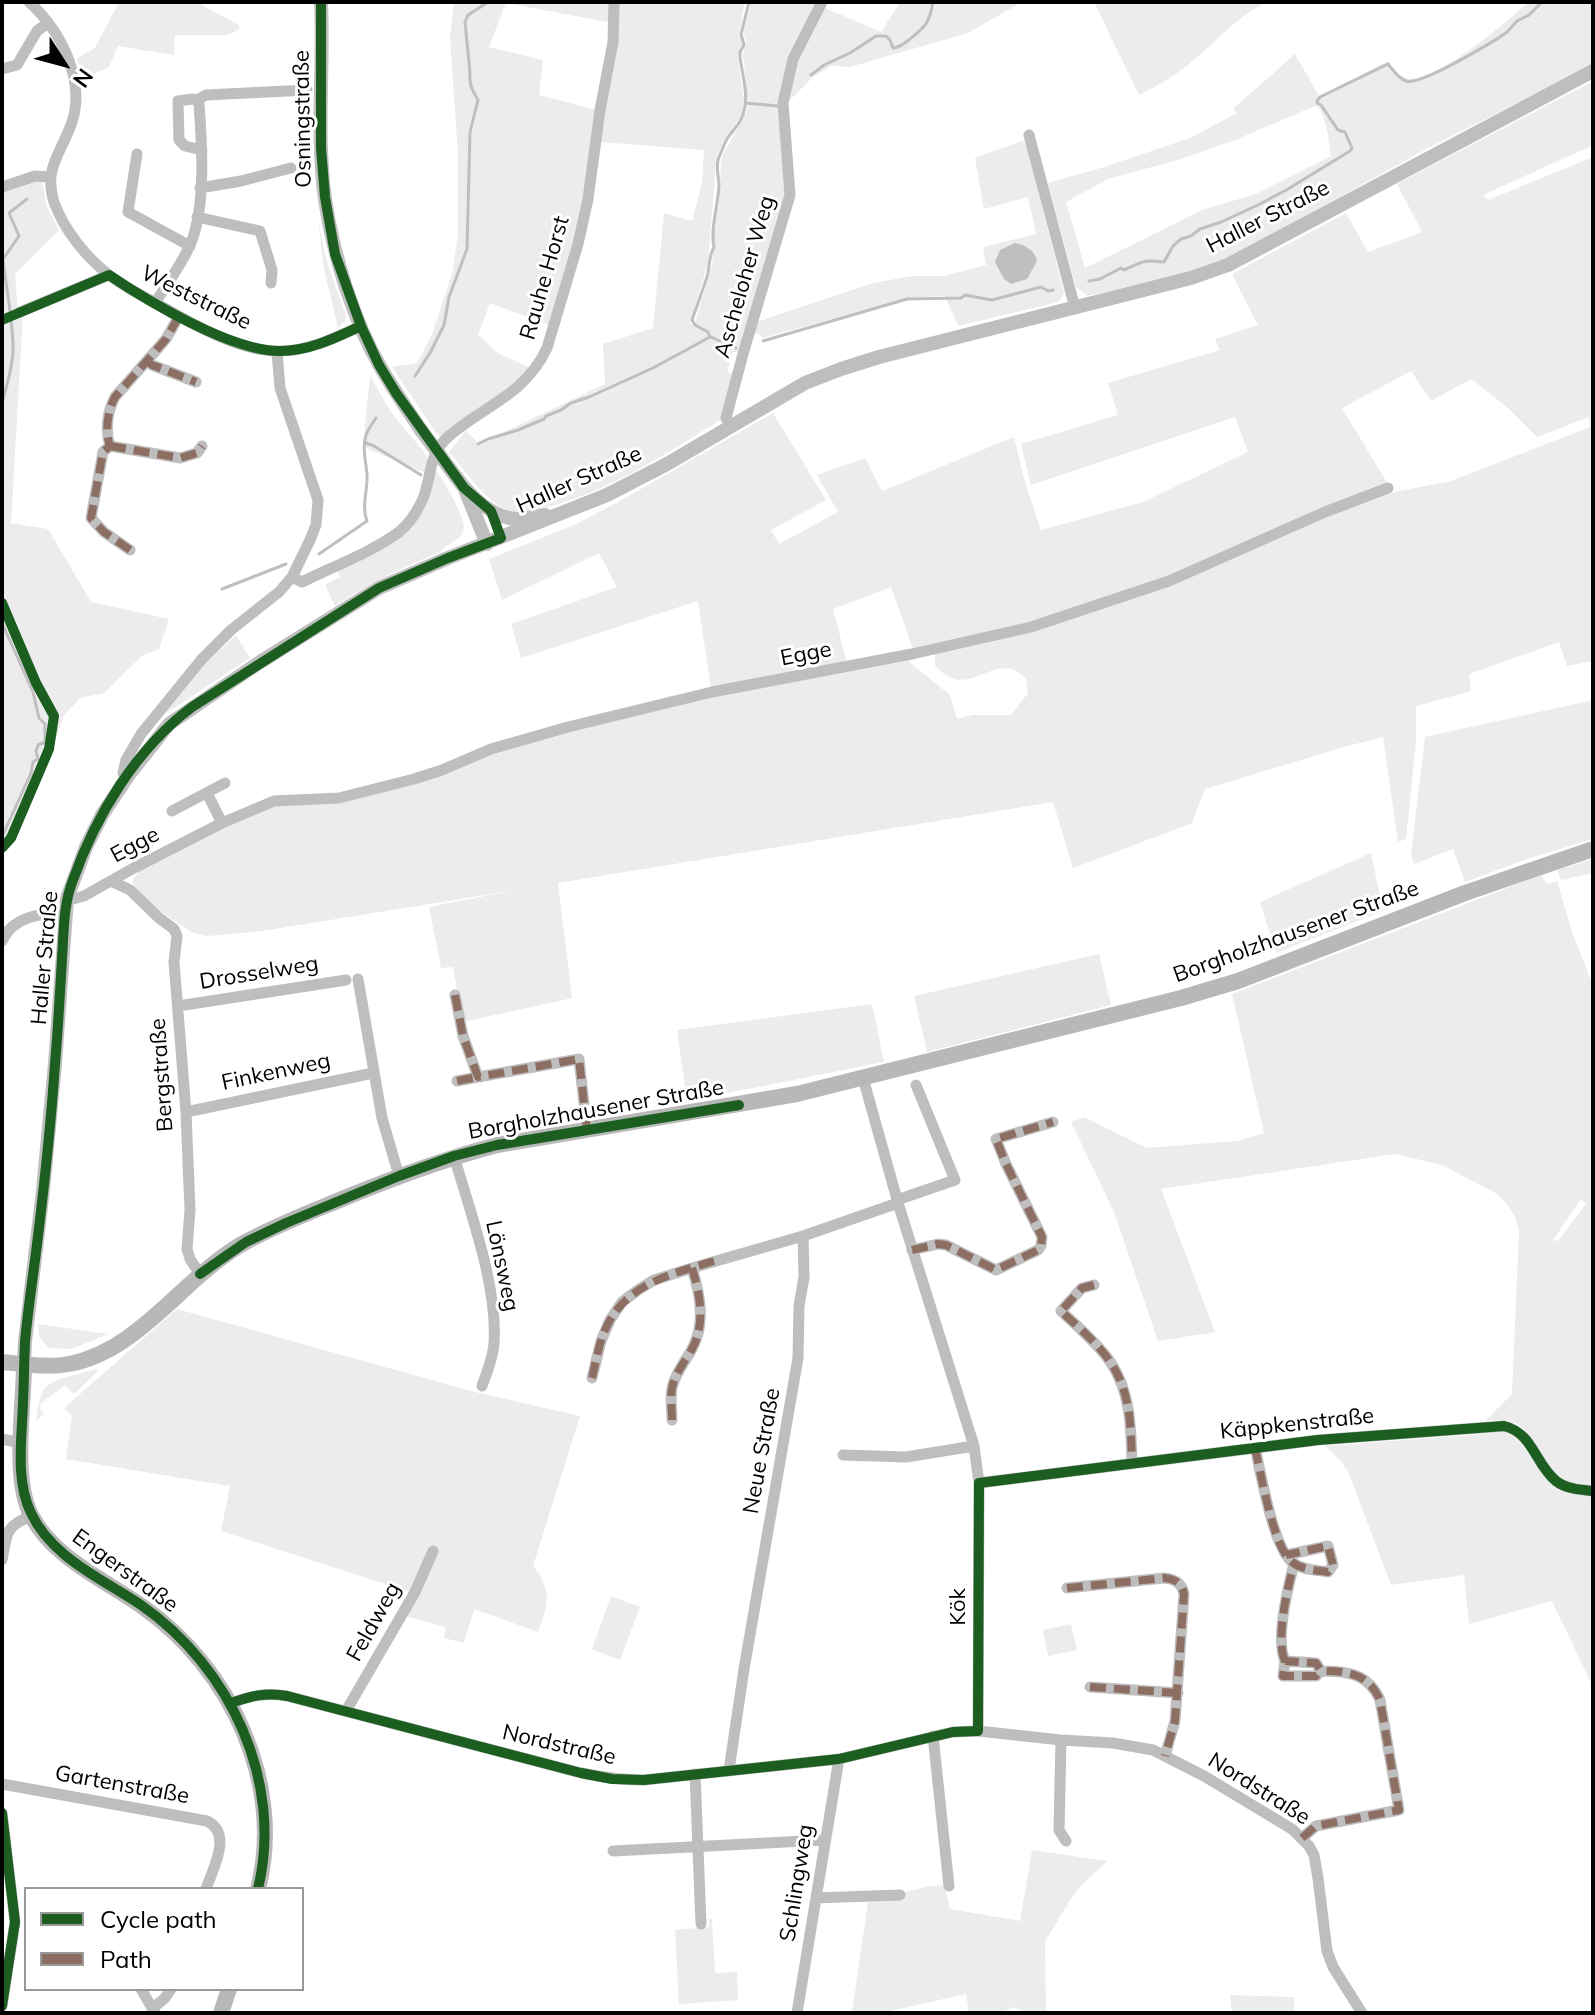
<!DOCTYPE html>
<meta charset="utf-8">
<style>
body{margin:0}
#map{position:relative;width:1595px;height:2015px;overflow:hidden;background:#fff;font-family:Mulish,sans-serif}
canvas{display:block}
.frame{position:absolute;inset:0;border:4px solid #000;pointer-events:none}
.legend{position:absolute;left:24px;top:1887px;width:280px;height:104px;box-sizing:border-box;background:#fff;border:2px solid #999;margin:0;padding:10px 14px;list-style:none;font-size:24px;color:#000}
.legend li{display:flex;align-items:center;gap:16px;height:40px}
.legend b{width:40px;border:2px solid #999}
.north{position:absolute;left:24px;top:24px;width:80px;height:80px;-webkit-text-stroke:6px #fff;paint-order:stroke;rotate:126deg;font-size:22px;font-weight:700;line-height:32px;text-align:center;color:#000}
.north::after{content:'';display:block;margin:auto;width:28px;height:36px;background:#000;clip-path:polygon(50% 0,100% 100%,50% 72%,0 100%)}
</style>
<div id="map">
<canvas width="1595" height="2015"></canvas>
<div class="frame"></div>
<ul class="legend">
<li><b style="height:10px;background:#1b5e20"></b>Cycle path</li>
<li><b style="height:10px;background:#8d6e63"></b>Path</li>
</ul>
<div class="north">N</div>
</div>
<script>
const ctx = document.querySelector('canvas').getContext('2d');
ctx.lineJoin = 'round';
function fill(path, color) { ctx.fillStyle = color; ctx.fill(path, 'evenodd'); }
function trace(path, color, width, dash) { ctx.strokeStyle = color; ctx.lineWidth = width; ctx.lineCap = dash ? 'butt' : 'round'; ctx.setLineDash(dash || []); ctx.stroke(path); }
function label(font, color, halo, rows, align = 'center') {
  ctx.font = font + ' Mulish,sans-serif'; ctx.lineWidth = 6; ctx.setLineDash([]); ctx.textBaseline = 'middle'; ctx.strokeStyle = halo; ctx.fillStyle = color; for (const [text, x, y, turn = 0] of rows) {
    ctx.save(); ctx.translate(x, y); ctx.rotate((+turn || 0) * Math.PI / 180); ctx.textAlign = isNaN(turn) ? turn : align; if (halo) ctx.strokeText(text, 0, 0); ctx.fillText(text, 0, 0); ctx.restore();
  }
}
fill(new Path2D(`
 M119,2H196L239,25V29L228,35H175L174,55L118,46L109,67L83,79L77,58L95,48Z
 M454,2H612L613,23L506,3L489,47L543,60L539,95L597,110L585,197L574,245L549,325L490,303L478,335L498,353L532,369L442,438L436,433L392,367L417,363L432,334L453,271L458,233V155L450,38Z
 M618,2H745L739,34L742,42L738,56L744,101V110L717,154L708,263L690,323L692,325L695,323L712,264L722,156L747,111L748,102L743,55L746,42L743,32L751,2H818L779,101L786,184L784,207L739,352H733L727,372L734,374L722,419C664,455 607,493 540,509C533,510 523,515 516,513C490,509 465,470 449,452L466,431L477,442L502,433L605,384L603,344L653,328L664,213L692,221L702,183L704,150L600,142Z
 M900,2H1022L968,33L850,67L831,66L813,77L787,103L798,60L823,7L881,32Z
 M1094,2H1267C1237,16 1214,44 1188,65C1173,77 1157,86 1139,95Z
 M1529,2H1593V65L1426,149L1239,253L1190,273L1087,296L1076,287L1048,183L1104,167L1190,138L1237,113L1233,109L1295,54L1319,96L1388,61C1393,68 1397,76 1406,78C1433,86 1508,20 1529,2ZM1317,105C1328,121 1328,138 1331,156L1256,194L1202,210L1085,268L1066,202L1108,179L1181,159L1235,140Z
 M1593,81V145L1483,195L1488,200L1593,157V661L1567,666L1559,642L1469,674L1471,691L1416,706V741L1406,839L1398,842L1383,737L1344,747L1205,789L1192,823L1073,868L1053,802L558,883L572,998L463,1022L453,967L441,968L429,907L516,890L262,931L208,936L193,933L155,908L136,890L132,880L142,868L223,828L274,806L339,802L570,730L712,697L908,661L950,695L957,719L973,715H1011L1028,693L1026,679C1023,676 1020,673 1016,671C995,660 973,687 951,678C945,676 940,670 935,666V653L1031,630L1390,493L1451,481L1590,427L1589,417L1537,437L1508,408L1471,379L1431,401L1411,371L1342,408L1388,484L1167,577L1030,622L913,649L891,587L833,609L847,663L711,689L698,601L521,658L511,624L617,587L599,553L502,600L489,559L576,524L620,501L773,413L826,500L771,530L779,544L838,512L817,475L865,458L882,491L1014,437L1026,486L1041,530L1143,502L1248,452L1235,417L1031,485L1021,444L1118,415L1108,383L1220,350L1215,339L1258,325L1232,274L1346,213L1368,252L1422,232L1397,184Z
 M1022,141L1026,143L1064,293L1059,302L958,326L945,296L907,298L763,338L758,333L752,335L756,322L873,283L913,276H944L986,265L983,247L1036,234L1028,197L984,209L975,158Z
 M37,179L42,182L47,207L59,230L15,274L18,315L23,314L11,523L48,529L91,602L169,619L159,649L142,656L104,693L80,698L64,715L51,753L21,823L13,839L2,852V191Z
 M318,220L326,259L346,316L345,321L338,328L324,269Z
 M370,375C376,386 382,397 388,407C398,423 412,436 423,451C432,463 470,519 463,532C459,541 446,544 440,552C403,567 368,584 335,606L325,585L340,577L337,570C367,555 416,535 428,501C430,493 430,483 431,475L363,447Z
 M236,635L250,658L165,714L206,663Z
 M1593,700V839L1530,858L1465,882L1453,849L1414,864L1411,855L1425,737Z
 M1371,853L1383,911L1276,953L1260,902Z
 M1593,859V873L1561,880L1557,870Z
 M1541,875L1547,884L1557,881L1571,929L1593,986V1486C1583,1485 1570,1485 1561,1480C1553,1476 1549,1468 1544,1460C1524,1429 1526,1418 1485,1421L1512,1394L1519,1231L1515,1216L1506,1203L1494,1192L1442,1165L1395,1154L1161,1189L1215,1332L1158,1341L1114,1212L1071,1122L1084,1117L1147,1148L1237,1141L1264,1133L1232,994ZM1581,1199L1586,1204L1558,1241L1553,1240Z
 M1099,954L1111,1005L927,1052L914,996Z
 M872,1004L884,1062L687,1101L677,1030Z
 M177,1309L471,1391L580,1416L533,1566C553,1592 548,1603 538,1632L474,1609L464,1643L444,1638L446,1627L405,1616L410,1592L221,1531L230,1486L66,1459L72,1416L64,1408Z
 M38,1324L108,1334L72,1349L48,1348L39,1336Z
 M96,1369L98,1371L75,1393H72L65,1385L41,1403L40,1409L44,1414L36,1421C38,1410 39,1396 45,1388C54,1378 83,1373 96,1369Z
 M1502,1430C1523,1437 1530,1462 1546,1476C1555,1484 1580,1490 1593,1496V1687L1552,1601L1469,1624L1464,1575L1391,1585L1349,1474L1341,1461L1325,1446L1471,1435Z
 M611,1596L640,1607L620,1660L592,1649Z
 M1071,1624L1077,1650L1048,1656L1043,1630Z
 M1032,1850L1107,1861L1076,1891L1045,1941L1046,2013H1026L1014,2007L999,2013H969L966,1994L881,2013H852L868,1902L904,1900V1892L927,1887L944,1885L950,1909L1020,1921Z
 M709,1919H712L715,1973L737,1972L738,2000L679,2004L675,1930L709,1927Z
 M1230,1995L1294,1997V2013H1232Z`), '#ececec');
fill(new Path2D(`
 M1015,243C1025,245 1035,250 1037,261L1027,279L1011,284L1004,279L995,262L1000,250Z`), '#bfbfbf');
trace(new Path2D(`
 M811,75L824,65L850,53L876,36H886L890,40L893,48C901,47 903,44 910,39C926,26 929,24 933,2
 M746,103L778,106
 M1089,281L1100,279L1121,268L1124,270C1143,262 1143,259 1164,262L1173,246L1181,239L1191,236L1200,229L1221,222L1258,205L1288,189L1350,151L1352,148L1345,132L1338,130L1321,105L1317,103V101L1320,97L1388,64C1393,70 1398,78 1406,81C1419,86 1482,48 1497,39L1507,32L1517,21L1529,15L1542,2
 M711,337L736,348
 M763,341L907,299L961,298L965,295L992,300L1041,287L1048,291L1053,290
 M415,376L430,353L444,325L449,297L467,249L470,132L478,100C472,90 469,84 470,73L465,22L468,15L488,2
 M2,405C6,385 13,369 13,349C13,319 6,289 3,259L19,236L9,213L27,199
 M366,443L374,446L421,475
 M478,444L488,439L518,430L544,419L546,416L561,410L571,403L589,397L653,368L710,337L708,332L695,325L692,320C697,306 702,292 707,277C710,267 708,257 714,247C710,232 718,202 719,187C719,177 715,165 719,157C722,151 724,144 727,139C735,127 742,123 745,107C748,92 742,73 740,57V52L744,45L741,34L749,2
 M319,554L367,521C361,506 368,490 367,475C366,461 362,449 366,435C368,429 373,423 376,418
 M222,589L286,564
 M2,623L33,692L39,718L45,724V742L38,745L36,751L38,759L33,762L31,773L2,837`), '#bfbfbf', 3);
trace(new Path2D(`
 M29,2C60,30 86,79 72,122C62,152 43,168 54,202C64,230 86,257 109,275C123,286 140,295 156,303C191,323 239,352 280,351C309,351 335,338 361,326
 M2,69L17,65L37,31L48,23
 M1029,135L1075,308
 M202,150L185,146L179,140L178,101L193,99L197,100L206,95L307,90
 M137,154L128,212L190,246
 M2,187L35,176L50,177
 M200,188L241,181L291,168
 M197,217L260,231L272,270L271,283
 M155,303C167,284 182,264 191,243C206,205 202,145 199,104L197,100
 M20,312L109,275
 M147,361L152,365L196,382
 M730,425L726,418L743,354L790,195L783,103L793,59L822,2
 M110,446L180,458L197,453L202,446
 M130,550L104,532L91,518L103,452L110,446C105,431 107,412 115,397L166,339L179,316
 M292,577L302,582C332,567 372,552 399,532C409,524 416,513 421,503C433,479 426,456 449,436C485,405 525,395 547,348L578,244L588,199L600,110L613,42L614,2
 M128,776L123,773L126,760L141,734L202,659L231,630L279,592L292,577L310,540L316,525L318,500L280,388L277,352
 M207,793L222,823
 M172,811L225,783
 M111,881L130,890L159,918L174,929L177,936L174,962L186,1112L190,1210L187,1249L190,1259L200,1274
 M67,898L73,899L84,896L132,869L222,823L274,801L339,798L414,779L442,770L491,749L568,727L712,692L912,654L1031,627L1169,581L1325,512L1388,488
 M2,941C13,916 41,913 65,914
 M358,979L382,1118L399,1176
 M455,995L463,1036L478,1077L579,1059L587,1130
 M178,1006L346,980
 M863,1078L898,1203L974,1446L979,1483L978,1731
 M457,1081L478,1077
 M186,1112L373,1073
 M454,1156C470,1212 498,1286 494,1344C493,1358 487,1372 482,1386
 M897,1200L955,1180L916,1085
 M912,1250L938,1244L946,1245L996,1270L1038,1250L1041,1246L1042,1237L1006,1164L996,1139L1053,1122
 M1094,1285L1082,1288L1061,1311C1077,1326 1096,1342 1109,1360C1131,1391 1131,1428 1132,1464
 M592,1378L601,1341L610,1320L622,1302L638,1290L654,1280L692,1268L803,1236
 M672,1420C672,1410 670,1398 672,1388C675,1373 685,1362 692,1349C706,1323 700,1294 692,1268
 M2,1439L21,1443
 M1255,1448C1261,1473 1273,1547 1292,1562C1302,1570 1316,1570 1328,1572L1333,1565L1328,1546L1286,1555
 M843,1455L906,1457L974,1446
 M979,1483L1318,1440L1504,1426C1533,1433 1535,1464 1556,1481C1566,1489 1581,1490 1593,1491
 M2,1560C7,1534 5,1526 31,1516
 M1067,1588L1164,1578C1175,1579 1182,1583 1184,1594L1175,1721L1165,1756
 M1285,1661C1275,1639 1288,1587 1294,1564
 M1090,1687L1178,1693
 M231,1703C251,1696 266,1692 287,1696L581,1773C602,1777 622,1780 644,1780L839,1759L953,1732L978,1731L1061,1740L1113,1743L1153,1750L1204,1776L1277,1820L1292,1829L1309,1846L1314,1855L1318,1878L1327,1951L1333,1967L1362,2013
 M346,1711L415,1592L433,1551
 M933,1736L949,1886
 M1061,1740L1059,1830L1066,1841
 M729,1770L744,1669L798,1358L799,1306L804,1277L803,1236L898,1203
 M695,1774L701,1924
 M2,1784L207,1821C233,1834 213,1868 206,1889
 M2,1813L15,1922L2,2006
 M1302,1838L1316,1826L1399,1810L1380,1700C1368,1673 1347,1671 1321,1671L1316,1663L1285,1661L1283,1676H1316L1321,1671
 M613,1851L824,1840
 M816,1898L900,1895
 M141,1989L155,2013
 M153,2008L165,1998L171,1989
 M797,2013L839,1759`), '#bebebe', 11);
trace(new Path2D(`
 M321,2C324,67 316,134 325,199C333,254 353,320 381,368C393,389 407,409 421,430
 M456,477C470,496 494,520 519,519C528,519 537,516 545,515
 M466,492L487,544
 M24,1364L25,1341L43,1190L55,1064L67,898L86,847L102,815L128,776L169,724L260,662L379,588L448,558L607,495L667,464L805,383L841,369L879,357L1191,278L1228,265L1593,71`), '#bebebe', 14);
trace(new Path2D(`
 M2,1362C23,1364 48,1368 69,1364C139,1351 182,1279 242,1244C274,1226 308,1213 342,1199C393,1178 444,1159 497,1145L797,1094L1181,998L1238,981L1465,893L1593,849
 M24,1364C24,1406 12,1478 31,1515C54,1559 104,1579 143,1607C230,1668 285,1783 258,1889
 M221,2013L229,1989`), '#b8b8b8', 16);
trace(new Path2D(`
 M421,430L456,477`), '#bebebe', 14);
trace(new Path2D(`
 M147,361L152,365L196,382
 M110,446L180,458L197,453L202,446
 M130,550L104,532L91,518L103,452L110,446C105,431 107,412 115,397L166,339L179,316
 M455,995L463,1036L478,1077L579,1059L587,1130
 M457,1081L478,1077
 M912,1250L938,1244L946,1245L996,1270L1038,1250L1041,1246L1042,1237L1006,1164L996,1139L1053,1122
 M1094,1285L1082,1288L1061,1311C1077,1326 1096,1342 1109,1360C1131,1391 1131,1428 1132,1464
 M592,1378C595,1366 597,1353 601,1341C618,1286 665,1276 714,1261
 M672,1420C672,1410 670,1398 672,1388C675,1373 685,1362 692,1349C706,1323 700,1294 692,1268
 M1255,1448C1261,1473 1273,1547 1292,1562C1302,1570 1316,1570 1328,1572L1333,1565L1328,1546L1286,1555
 M2,1555H3
 M1067,1588L1164,1578C1175,1579 1182,1583 1184,1594L1175,1721L1165,1756
 M1285,1661C1275,1639 1288,1587 1294,1564
 M1090,1687L1178,1693
 M1302,1838L1316,1826L1399,1810L1380,1700C1368,1673 1347,1671 1321,1671L1316,1663L1285,1661L1283,1676H1316L1321,1671`), '#8d6e63', 8, [16, 8]);
trace(new Path2D(`
 M2,320L109,275C149,302 230,350 278,351C307,352 335,338 361,326
 M2,603L36,683L54,716L49,749L11,838L2,848
 M200,1274L246,1242L286,1223L399,1176L454,1156L497,1145L739,1105
 M231,1703C251,1696 266,1692 287,1696L581,1773L612,1779L644,1780L839,1759L953,1732L978,1731L979,1483L1318,1440L1504,1426C1533,1433 1535,1464 1556,1481C1566,1489 1581,1490 1593,1491
 M2,1813L15,1922L2,2006
 M258,1889C284,1781 230,1667 141,1605C103,1579 52,1558 31,1513C15,1480 22,1438 23,1402C24,1382 24,1362 25,1342C28,1307 34,1271 38,1236C45,1179 51,1122 55,1064C58,1029 60,994 62,958C64,932 63,905 73,880C96,815 136,749 192,707L379,588L448,558L501,538L491,511L464,488L396,393L379,365L361,326L335,254L325,197L321,148V2`), '#1b5e20', 10);
label('22px', '#000', '#fff', [
 ["Osningstraße",303,119,-91],
 ["Haller Straße",1268,217,-27],
 ["Ascheloher Weg",745,277,-74],
 ["Rauhe Horst",545,278,-74],
 ["Weststraße",196,298,26],
 ["Haller Straße",579,480,-24],
 ["Egge",806,654,-11],
 ["Egge",135,845,-28],
 ["Borgholzhausener Straße",1296,932,-20],
 ["Haller Straße",45,958,-85],
 ["Drosselweg",259,973,-9],
 ["Finkenweg",276,1072,-12],
 ["Bergstraße",162,1075,-94],
 ["Borgholzhausener Straße",596,1110,-10],
 ["Lönsweg",502,1266,78],
 ["Käppkenstraße",1297,1424,-6],
 ["Neue Straße",762,1451,-80],
 ["Engerstraße",125,1571,36],
 ["Kök",958,1607,-90],
 ["Feldweg",374,1622,-61],
 ["Nordstraße",559,1745,13],
 ["Gartenstraße",122,1785,10],
 ["Nordstraße",1259,1789,32],
 ["Schlingweg",797,1883,-81]
]);
</script>
